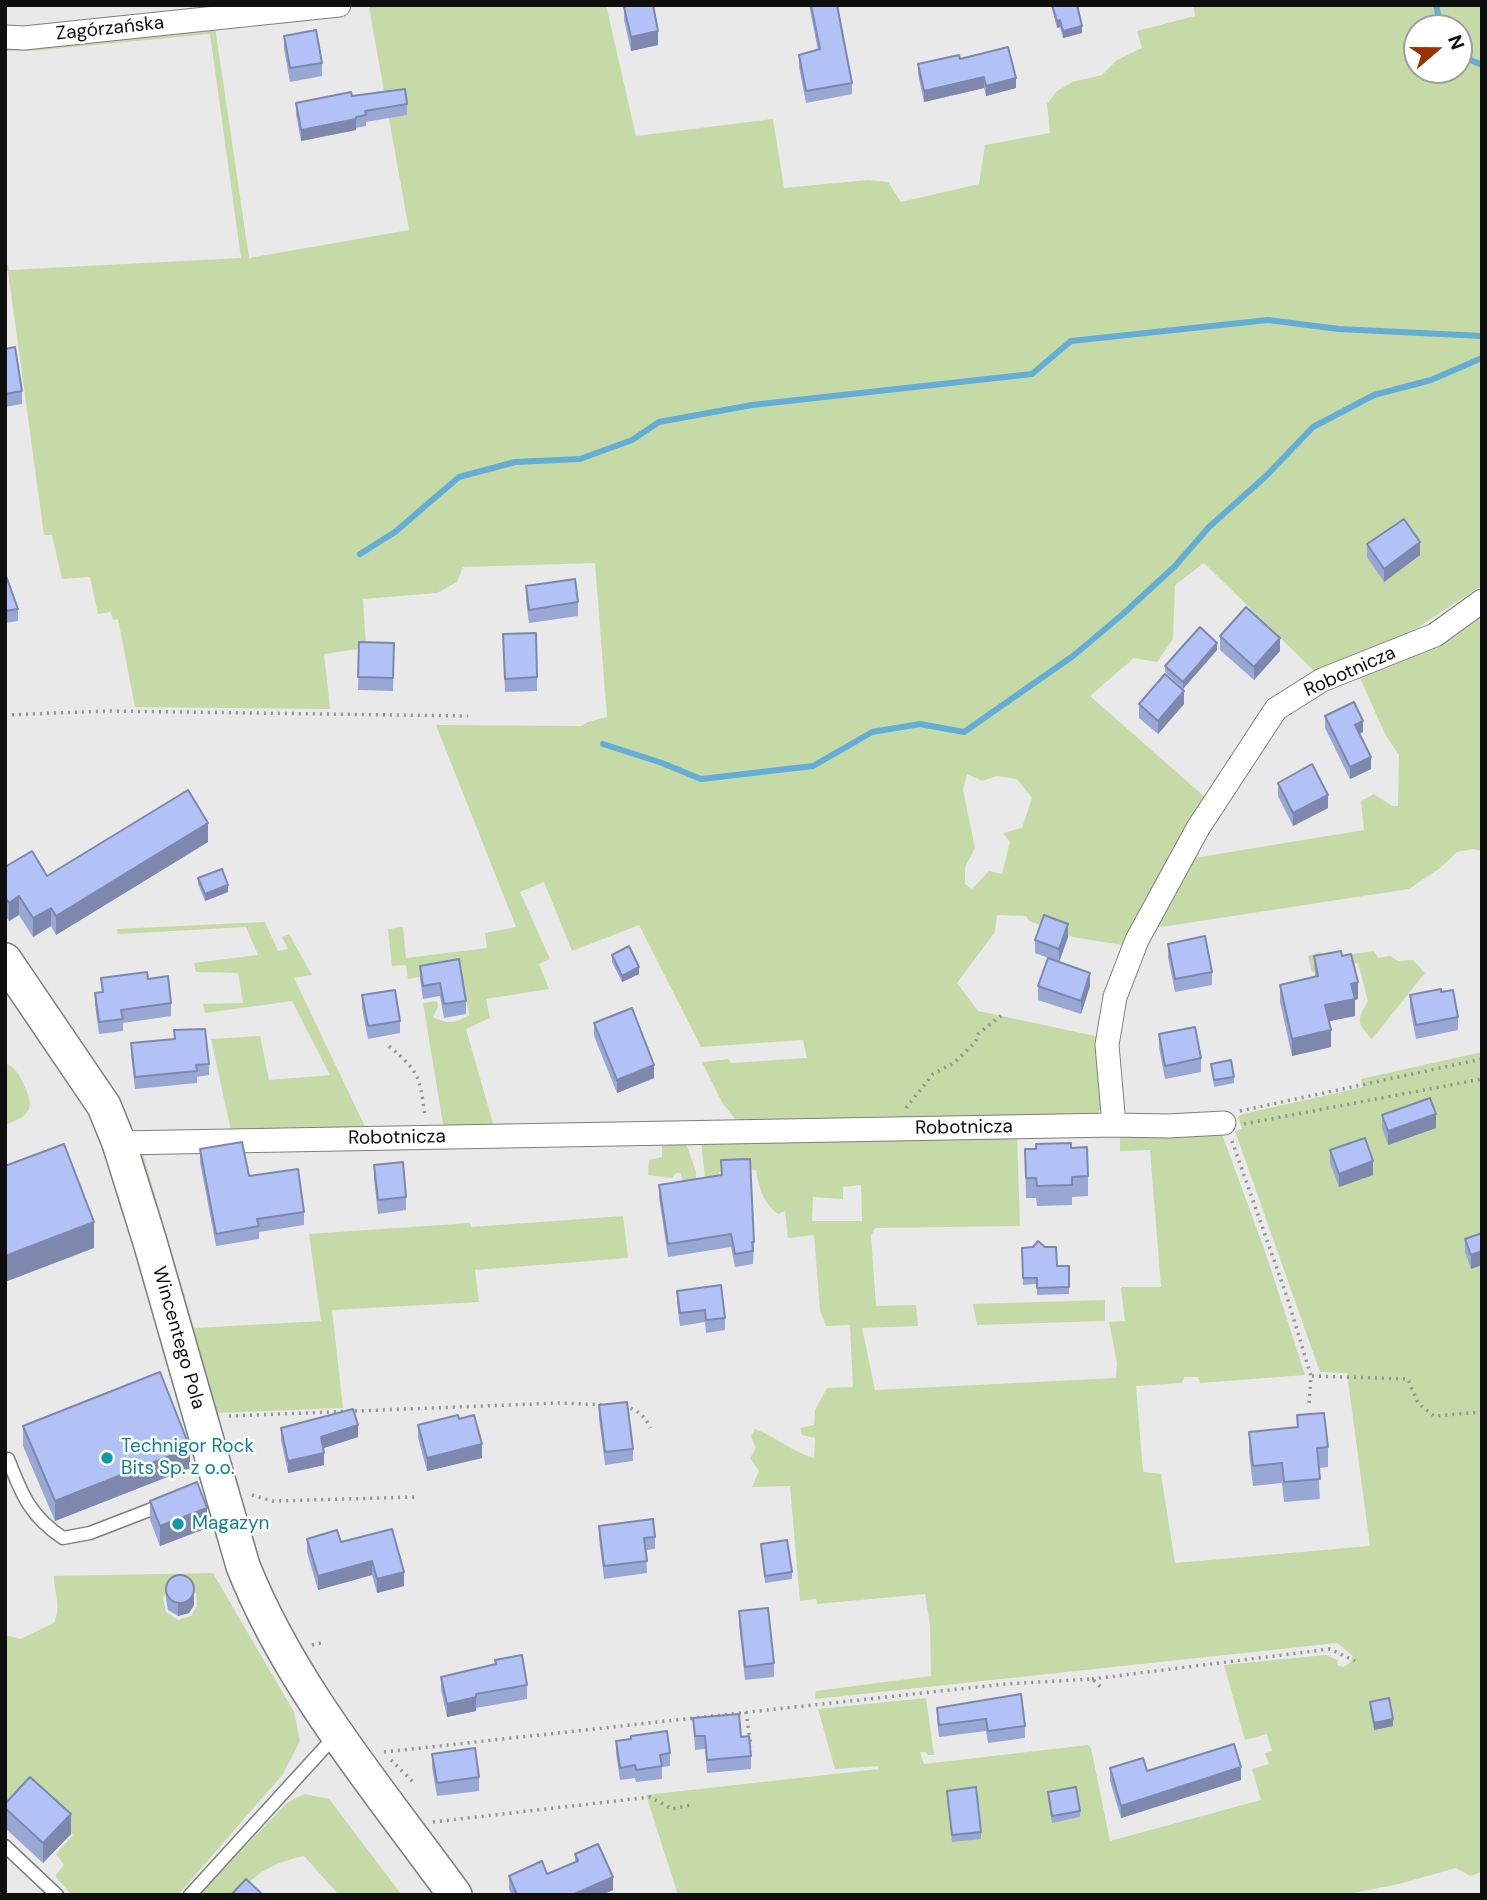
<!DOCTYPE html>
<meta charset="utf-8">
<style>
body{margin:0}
#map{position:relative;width:1487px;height:1900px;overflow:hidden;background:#e9e9ea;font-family:"DM Sans",sans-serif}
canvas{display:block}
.frame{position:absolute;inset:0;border:7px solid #0e0e0f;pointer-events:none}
.north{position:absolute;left:1403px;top:14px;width:70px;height:70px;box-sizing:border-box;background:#fff;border:2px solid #9f9f9f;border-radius:50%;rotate:70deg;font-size:19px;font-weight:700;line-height:28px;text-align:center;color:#0e0e0f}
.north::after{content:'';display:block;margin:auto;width:24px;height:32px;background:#983301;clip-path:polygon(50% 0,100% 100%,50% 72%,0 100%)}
</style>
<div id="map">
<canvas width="1487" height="1900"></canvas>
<div class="frame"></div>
<div class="north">N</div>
</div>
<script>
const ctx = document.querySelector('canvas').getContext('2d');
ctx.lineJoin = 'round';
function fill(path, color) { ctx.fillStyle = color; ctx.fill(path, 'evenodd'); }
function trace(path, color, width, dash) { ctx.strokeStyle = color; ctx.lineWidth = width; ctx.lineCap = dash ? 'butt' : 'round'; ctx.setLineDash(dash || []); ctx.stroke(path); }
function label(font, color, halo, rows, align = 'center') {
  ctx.font = font + ' "DM Sans",sans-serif'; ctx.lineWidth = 5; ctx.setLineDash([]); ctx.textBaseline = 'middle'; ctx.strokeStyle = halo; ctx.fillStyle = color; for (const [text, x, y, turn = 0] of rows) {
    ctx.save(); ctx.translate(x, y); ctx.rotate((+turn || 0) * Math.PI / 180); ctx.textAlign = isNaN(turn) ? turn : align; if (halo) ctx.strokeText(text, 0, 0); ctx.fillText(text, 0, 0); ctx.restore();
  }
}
fill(new Path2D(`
 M381,5H606L636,136L773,119L784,188L868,180L888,182L901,202L979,184L985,145L1050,133L1047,104L1056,92L1072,82L1102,75L1117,60L1142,48L1137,31L1195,16L1193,5H1482V585L1410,633L1316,673L1204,563L1175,585L1173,639L1157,662L1134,658L1090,696L1206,798L1128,946L1073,937L1029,921L1026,916L997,915L995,932L957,983L978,1011L1100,1037L1108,1098L1095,1116L937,1121L736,1120L723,1104L702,1062L728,1059L731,1063L807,1058L803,1040L701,1047L639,925L572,951L544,882L520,892L550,959L539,964L549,989L486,999L490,1018L466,1029L494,1127L600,1123L599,1126L444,1130L423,1003L437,1001L438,1007L433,1017C447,1024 455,1024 469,1015L461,970L408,979L406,965L392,966L388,929L403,927L406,958L487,948L485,933L516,927L436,725L582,726L588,722L607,717L595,563L463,567L457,582L437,593L363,599L366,648L324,654L330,709L135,707L118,619L113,620L111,612L98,614L90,577L62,579L52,535H44L8,271L5,270V257L9,270L241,258L210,34L31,51H5V44L215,27L249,258L409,230L369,7ZM1417,28H1459V70H1417ZM967,774L982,781L997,776L1017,779L1032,798L1022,828L1003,833L1010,842L1002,874L989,871L972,889L965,884V867L975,848L963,790Z
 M1482,602V851L1473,849L1457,852L1440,868L1409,889L1148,929L1188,859L1364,830L1361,801L1374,794L1392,806H1398L1399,755L1385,734L1357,671Z
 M265,922L278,951L288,949L282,937L289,934L312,975L294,978L368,1133L232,1135L211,1039L260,1036L269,1080L330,1075L292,1001L205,1013L203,1004L243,1003L238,973L196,972L194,963L258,955L246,927L118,934L117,929Z
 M1374,951L1378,958L1390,956L1398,961L1413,960L1425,973L1372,1039C1356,1023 1357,1019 1368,1001L1358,963L1312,972L1308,956L1320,952L1324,958Z
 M1482,1052V1872L1470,1876L1456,1868L1399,1884L1342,1895H678L646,1795L879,1769L878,1766L835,1769L818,1709L926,1698L934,1755H928L925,1752H920L924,1764L1088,1745L1091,1748L1110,1841L1261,1800L1252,1769L1269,1764L1265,1753L1272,1751L1267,1734L1245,1740L1224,1665L1325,1655L1338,1660L1337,1665L1343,1667L1350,1663L1353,1656L1337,1643L815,1699L816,1691L931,1676L930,1625L925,1594L817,1604L816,1599L800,1601L790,1486L752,1487L759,1471L750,1458L756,1448L751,1436L755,1429C776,1437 792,1452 814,1458L815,1438L802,1435L800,1428L814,1425L815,1410L827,1388L853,1387L850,1325L826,1326L820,1310L814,1235L788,1238L785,1211L778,1214C763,1202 759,1189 756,1170L719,1172L720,1197L706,1188L701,1140L1017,1134L1020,1226L875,1228L871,1236L876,1306L916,1305L918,1326L862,1328L875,1390L1116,1378L1117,1363L1109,1322L1125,1321L1121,1287H1161L1150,1150L1120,1151V1132L1222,1134L1266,1254L1305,1375L1200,1383L1198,1377H1184L1182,1383L1136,1386L1143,1472L1161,1474L1175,1563L1370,1546L1347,1373L1320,1372L1235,1131L1242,1129L1238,1117L1243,1114L1363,1087L1361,1079ZM861,1185L862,1221H812L813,1197L843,1199V1187Z
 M7,1064C17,1070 20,1075 24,1085C36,1110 29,1116 5,1125V1065Z
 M686,1143L696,1172V1183H683L681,1173H676L672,1178L648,1175L649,1160L662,1157V1146Z
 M142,1151L194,1328L321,1321L309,1234L470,1223L471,1227L623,1216L628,1258L475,1270L479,1302L332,1310L343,1408L214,1413L136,1153Z
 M1105,1300V1321L977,1325L973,1304Z
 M213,1573L294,1712L300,1741L283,1774L178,1895H72L55,1876L64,1865L56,1854L73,1835L30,1793L5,1817V1635L21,1639L54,1623C62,1604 54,1595 54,1576ZM171,1587L191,1588L196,1593L197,1606L191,1616L178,1620L166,1612L163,1598Z
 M304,1794L329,1799L402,1895H339L304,1856C273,1863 258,1871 237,1895H198L287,1803Z`), '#c5daa6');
trace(new Path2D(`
 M1436,5L1441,28
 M1459,55L1482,65
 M360,554L395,532L459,477L515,462L580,459L632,440L659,422L752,405L1032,374L1071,341L1268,320L1339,329L1482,336
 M603,744L662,763L701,779L813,766L872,732L920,724L964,732L1073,656L1123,614L1175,566L1209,527L1266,476L1313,427L1374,395L1431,380L1482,358`), '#64add6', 6);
const lane = new Path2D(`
 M8,1459C22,1495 30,1516 63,1538L90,1533L165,1504
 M5,1846L57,1895
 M190,1895L336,1735`);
const street = new Path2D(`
 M5,37L24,38L339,5
 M1114,1125L1168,1126L1224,1123
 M119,1143L1114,1125L1107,1045L1115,997L1137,940L1198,828L1276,709L1322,680L1435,635L1482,601`);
const secondary = new Path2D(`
 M5,960L104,1106L119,1143L150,1242L243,1566C291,1687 379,1790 455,1895`);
trace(lane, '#7e7e80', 15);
trace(street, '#7e7e80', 25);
trace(secondary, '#7e7e80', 36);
trace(new Path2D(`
 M5,715L108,711L468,716
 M389,1046C420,1073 419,1075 425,1115
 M906,1108L933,1074L955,1062L976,1041L978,1034L1003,1014
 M1240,1111L1482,1059
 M1244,1124L1482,1079
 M1232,1141L1287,1297L1311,1376L1309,1405
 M1312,1376L1408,1379L1418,1403L1434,1416L1482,1412
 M624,1406C637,1410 645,1415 650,1428
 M229,1416L559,1403L609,1405
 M252,1495L273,1501L417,1497
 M312,1645L321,1643
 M1092,1679L1330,1649L1355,1661
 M746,1712L751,1747
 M384,1752L1005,1684L1092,1679L1101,1687
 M391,1760L414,1783
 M433,1822L650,1797L672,1809L691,1805`), '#939394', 3.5, [2, 5]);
trace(lane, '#fff', 12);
trace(street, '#fff', 23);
trace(secondary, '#fff', 33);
fill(new Path2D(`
 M809,5H837L852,83V94L806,103L799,67V55L818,50Z
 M1051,5H1077L1082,33L1063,38L1060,27L1057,28Z
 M624,7L658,45L631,51L624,20Z
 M284,36L322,63V76L290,82L284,49Z
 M960,59L1016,88L986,96L984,88L924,102L918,74V64Z
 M352,96L407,104V115L366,122V126L356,128V130L301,141L296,114V103Z
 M5,349L22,391V404L5,407Z
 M1367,544L1420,555L1384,582L1367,557Z
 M5,573L18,609V621L5,623Z
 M526,586L578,602V616L529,623L526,600Z
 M503,634L537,677V691L505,692Z
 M1220,636L1280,651L1254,680L1220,650Z
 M359,642L394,643L393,691L358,690Z
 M1217,650L1183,689L1165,672V666Z
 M1139,704H1184L1158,734L1139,718Z
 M1325,716L1363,732L1359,734L1371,769L1350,779L1325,728Z
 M1278,783L1328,808L1293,826L1278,796Z
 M208,842L56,935L51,926L33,937L19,915L9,921L5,915V867L47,876Z
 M198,878L228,892L205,901L198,884Z
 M1068,937L1059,962L1090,986L1081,1014L1038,1000V986L1051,959L1035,953V940Z
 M1168,944L1212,972V985L1175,992L1168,957Z
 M612,955L639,974L622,982L612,962Z
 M1314,956H1342L1358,999L1355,1000V1016L1329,1021L1331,1047L1292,1056L1280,1002V985L1315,977Z
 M420,966L466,1001V1014L444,1018L440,996L423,999L420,979Z
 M101,978L148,979L171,1003V1016L123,1023V1031L99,1034L95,1005V993L102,992Z
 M1441,992L1458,1017V1030L1416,1039L1410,1008V995Z
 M362,995L400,1021V1033L368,1039L362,1008Z
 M594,1023L654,1078L617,1093L594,1036Z
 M174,1030L209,1064V1075L197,1077V1083L135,1089L131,1055V1043L174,1039Z
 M1159,1034L1201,1058V1072L1165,1079L1159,1047Z
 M1211,1064L1234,1077V1083L1214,1087Z
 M1382,1115L1436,1128L1388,1145L1382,1128Z
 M1071,1148L1088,1176V1196L1072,1197V1205L1037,1206L1036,1198H1026L1025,1149Z
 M200,1149L249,1176L304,1212V1225L259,1232V1239L216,1246L200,1162Z
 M1330,1150L1373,1175L1339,1187L1330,1163Z
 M721,1160L754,1242L753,1264L735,1267L731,1247L668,1257L659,1198V1185L721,1176Z
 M374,1165L406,1197V1210L378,1214L374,1179Z
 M1482,1233L1471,1269L1465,1252V1239Z
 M1022,1248L1057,1266H1069V1294L1037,1295V1284L1023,1285Z
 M677,1291L725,1318V1330L706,1333L705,1322L680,1326L677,1303Z
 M599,1405L633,1449V1461L605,1465L599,1418Z
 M1297,1415L1328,1447V1467L1318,1468L1320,1499L1284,1502L1282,1483L1253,1486L1249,1452V1432L1297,1427Z
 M418,1425L482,1458L427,1471L418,1438Z
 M23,1426L190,1468L55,1521L23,1446Z
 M281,1428L358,1437L323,1448L324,1465L288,1473L281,1440Z
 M150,1501L207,1528L160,1546L150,1520Z
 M599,1526L655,1537V1549L646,1550L647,1573L604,1579L599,1538Z
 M392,1529L404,1586L377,1593L372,1575L318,1590L307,1552V1539L341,1542Z
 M761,1544L792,1572V1579L765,1583Z
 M166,1586L194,1605L189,1613L178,1616L168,1610L166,1599Z
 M739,1611L774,1663V1677L745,1680L739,1624Z
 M495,1660L527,1685V1699L476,1708V1711L447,1717L441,1690V1677L495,1665Z
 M1370,1702L1393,1726L1374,1730L1370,1709Z
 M937,1708L1025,1726V1738L988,1743L986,1731L939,1737L937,1720Z
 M693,1718L741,1737L751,1756V1769L707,1773L705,1749L695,1750Z
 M616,1741L670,1753V1766L662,1767V1779L636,1782L635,1778L620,1780L616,1753Z
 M432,1754L479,1777V1791L437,1796L432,1767Z
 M1110,1768L1147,1771L1241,1780L1121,1818L1110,1781Z
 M947,1791L981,1832V1839L952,1842Z
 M1048,1792L1080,1811V1817L1052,1823L1048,1799Z
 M5,1804L71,1834L43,1863L5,1828Z
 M575,1854L613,1890L602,1895H512L509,1889V1876L547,1874L575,1862Z`), '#99a7d4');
fill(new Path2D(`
 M1060,20V27L1057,28V21Z
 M1082,26V33L1063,38V31Z
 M658,31V45L631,51V37Z
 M984,77V88L924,102V91Z
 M1016,78V88L986,96V86Z
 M356,119V130L301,141V130Z
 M1420,542V555L1384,582V569Z
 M1280,638V651L1254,680V667Z
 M1217,643V650L1183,689V682Z
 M1184,691V704L1158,734V721Z
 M1363,721V732L1355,736V725Z
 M1371,757V769L1350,779V767Z
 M1328,795V808L1293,826V813Z
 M208,823V842L56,935V916Z
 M228,885V892L205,901V894Z
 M19,896V915L9,921V903Z
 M51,908V926L33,937V918Z
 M1068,924V937L1059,962V949Z
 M639,967V974L622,982V976Z
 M1090,973V986L1081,1014V1001Z
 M1358,982V999L1355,1000V1016L1325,1022V1005L1351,984Z
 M1331,1030V1047L1292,1056V1039Z
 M654,1065V1078L617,1093V1080Z
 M1436,1114V1128L1388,1145V1131Z
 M1373,1161V1175L1339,1187V1174Z
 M94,1222V1248L5,1282V1256Z
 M1482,1251V1265L1471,1269V1255Z
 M358,1425V1437L321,1449V1437Z
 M482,1444V1458L427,1471V1458Z
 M190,1448V1468L55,1521V1501Z
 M324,1453V1465L288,1473V1461Z
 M207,1508V1528L160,1546V1526Z
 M372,1561V1575L318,1590V1576Z
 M404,1572V1586L377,1593V1579Z
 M194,1591V1605L189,1613L178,1616V1603Z
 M476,1697V1711L447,1717V1704Z
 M1393,1719V1726L1374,1730V1723Z
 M1241,1767V1780L1121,1818V1806Z
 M71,1814V1834L43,1863V1843Z
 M613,1877V1890L602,1895H572Z`), '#7d88ac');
const building = new Path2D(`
 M630,5H653L658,31L631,37L624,7Z
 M811,5H837L852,83L806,91L799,55L820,49Z
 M1052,5H1077L1082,26L1063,31L1060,20L1057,21Z
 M316,30L322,63L290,68L284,36Z
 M1008,47L1016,78L986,86L984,77L924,91L918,64L959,55L960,59Z
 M405,89L407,104L365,111L366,115L356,117V119L301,130L296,103L351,92L352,96Z
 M15,347L22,391L5,394V349Z
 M1404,519L1420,542L1384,569L1367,544Z
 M5,573L18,609L5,611Z
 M575,579L578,602L529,610L526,586Z
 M1246,607L1280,638L1254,667L1220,636Z
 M1200,627L1217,643L1183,682L1165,666Z
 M536,633L537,677L505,679L503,634Z
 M359,642L394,643L393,678L358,677Z
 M1165,674L1184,691L1158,721L1139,704Z
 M1354,702L1363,721L1355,725L1371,757L1350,767L1325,716Z
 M1312,764L1328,795L1293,813L1278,783Z
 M188,790L208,823L56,916L51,908L33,918L19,896L9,903L5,897V867L32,851L47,876Z
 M222,869L228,885L205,894L198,878Z
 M1044,915L1068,924L1059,949L1035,940Z
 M1205,936L1212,972L1175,979L1168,944Z
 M629,946L639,967L622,976L612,955Z
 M1341,951L1342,956L1351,954L1358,982L1351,984L1355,999L1325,1005L1331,1030L1292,1039L1280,985L1318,976L1314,956Z
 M1048,958L1090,973L1081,1001L1038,986Z
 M459,959L466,1001L444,1004L440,983L423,986L420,966Z
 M147,972L148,979L168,976L171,1003L121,1010L123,1019L99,1022L95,993L103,992L101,978Z
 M1441,989V992L1453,990L1458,1017L1416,1025L1410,995Z
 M395,990L400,1021L368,1026L362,995Z
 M632,1008L654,1065L617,1080L594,1023Z
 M1195,1027L1201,1058L1165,1066L1159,1034Z
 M205,1029L209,1064L196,1065L197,1071L135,1077L131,1043L175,1039L174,1030Z
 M1231,1060L1234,1077L1214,1080L1211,1064Z
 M1430,1098L1436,1114L1388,1131L1382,1115Z
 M1365,1138L1373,1161L1339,1174L1330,1150Z
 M242,1142L249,1176L298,1169L304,1212L257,1219L259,1226L216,1234L200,1149Z
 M1071,1143V1148L1087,1147L1088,1176L1072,1177V1185L1037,1186L1036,1178H1026L1025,1149H1036V1144Z
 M64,1144L94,1222L5,1256V1166Z
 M750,1159L754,1242H752L753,1251L735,1254L731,1234L668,1244L659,1185L722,1175L721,1160Z
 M403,1162L406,1197L378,1200L374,1165Z
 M1482,1233V1251L1471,1255L1465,1239Z
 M1038,1241L1045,1247H1056L1057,1266H1069V1287L1037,1288V1278H1023L1022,1248L1033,1247Z
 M721,1285L725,1318L706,1320L705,1310L680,1313L677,1291Z
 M160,1372L190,1448L55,1501L23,1426Z
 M627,1402L633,1449L605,1452L599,1405Z
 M353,1409L358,1425L321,1437L324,1453L288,1461L281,1428Z
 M1324,1413L1328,1447L1317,1448L1320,1479L1284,1482L1282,1463L1253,1466L1249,1432L1298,1427L1297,1415Z
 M458,1415L459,1419L474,1415L482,1444L427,1458L418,1425Z
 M197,1482L207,1508L160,1526L150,1501Z
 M653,1519L655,1537L644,1538L647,1561L604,1566L599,1526Z
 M392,1529L404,1572L377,1579L372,1561L318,1576L307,1539L337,1530L341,1542Z
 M787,1540L792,1572L765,1576L761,1544Z
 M166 1589a14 14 0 1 1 28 0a14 14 0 1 1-28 0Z
 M768,1608L774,1663L745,1667L739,1611Z
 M522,1655L527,1685L476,1694V1697L447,1704L441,1677L496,1664L495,1660Z
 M1021,1694L1025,1726L988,1731L986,1719L939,1725L937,1708Z
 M1389,1698L1393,1719L1374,1723L1370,1702Z
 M739,1714L741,1737L749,1736L751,1756L707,1760L705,1736H695L693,1718Z
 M667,1731L670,1753L660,1755L662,1766L636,1770L635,1765L620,1768L616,1741L631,1739V1736Z
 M1234,1744L1241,1767L1121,1806L1110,1768L1143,1758L1147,1771Z
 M475,1748L479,1777L437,1783L432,1754Z
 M30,1777L71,1814L43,1843L5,1808V1804Z
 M976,1787L981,1832L952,1835L947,1791Z
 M1076,1787L1080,1811L1052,1816L1048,1792Z
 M598,1844L613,1877L572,1895H517L509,1876L542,1861L547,1874L578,1861L575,1854Z
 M246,1879L263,1895H231Z`);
fill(building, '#b2c2f6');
trace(building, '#7d88ac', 2);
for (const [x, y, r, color] of [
 [107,1458,7,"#0f9aa8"],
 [178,1524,7,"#0f9aa8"]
]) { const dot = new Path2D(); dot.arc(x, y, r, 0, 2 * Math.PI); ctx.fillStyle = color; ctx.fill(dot); trace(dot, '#fff', 2.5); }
label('19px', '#0e0e0f', '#fff', [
 ["Zagórzańska",110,29,-6],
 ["Robotnicza",1350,672,-24],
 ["Robotnicza",964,1128,-1],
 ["Robotnicza",397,1138,-1],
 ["Wincentego Pola",178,1338,74]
]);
label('19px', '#0d838f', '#fff', [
 ["Technigor Rock",121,1447],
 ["Bits Sp. z o.o.",121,1469],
 ["Magazyn",192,1524]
], 'left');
</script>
